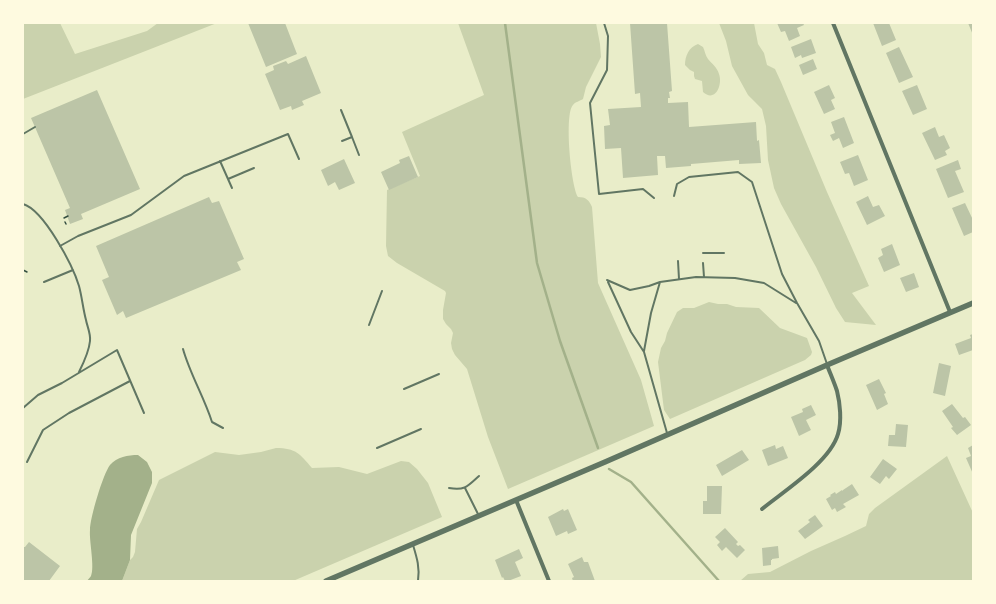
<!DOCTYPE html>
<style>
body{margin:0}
#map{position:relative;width:996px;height:604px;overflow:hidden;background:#e9edc9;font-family:"Roboto Condensed",sans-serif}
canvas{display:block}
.frame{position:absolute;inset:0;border:24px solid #fefae0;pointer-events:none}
</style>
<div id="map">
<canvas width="996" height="604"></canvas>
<div class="frame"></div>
</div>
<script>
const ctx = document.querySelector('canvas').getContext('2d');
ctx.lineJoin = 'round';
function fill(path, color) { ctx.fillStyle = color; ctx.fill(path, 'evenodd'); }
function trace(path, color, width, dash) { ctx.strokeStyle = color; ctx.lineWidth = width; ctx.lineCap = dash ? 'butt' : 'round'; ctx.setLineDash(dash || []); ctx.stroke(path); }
fill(new Path2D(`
 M23,23H60L75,54L147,31L158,23H217L23,99Z
 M458,23H596L600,44L601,57L586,87L583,99C580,101 575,102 573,105C564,114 571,186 578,197C586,197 589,200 592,207L598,283L641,380L654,426L508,489L488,437L467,369L455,355L452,349L451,343L453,333L451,329L446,324L443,319V310L446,293L445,291L397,263L388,256L386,246L387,190L420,176L402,132L484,95Z
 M719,23H754L758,44L764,53L767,65L775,69L781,82L827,192L869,286L852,293L876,325L845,322L836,308L816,267L781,204L774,188L768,160L766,126L762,109L748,95L732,66L726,41Z
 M698,44L703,47C705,51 705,55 708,59C712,64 717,67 719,74C723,85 715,103 703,92L702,81L695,79L694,76V72L690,70L685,65C685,56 689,47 698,44Z
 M709,302L718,304H727L736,307L759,308L780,328L807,338L812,352L811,355L805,360L670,419L664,410L658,362L661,348L665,341L667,333L677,312L683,308H694Z
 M276,448C296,448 300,454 312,468L339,467L367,474L401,461L409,462L417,469L428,483L442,517L293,581H122L130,560L133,557L135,552L137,529L141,522L159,480L215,452L239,455L261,452Z
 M947,456L973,513V581H740L748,574L770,572L811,551L845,536L866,526L869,514L875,508Z`), '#cad2ad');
fill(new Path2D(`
 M138,455L147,462L152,472V483L131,535L130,560L122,581H87C88,579 90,578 91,576C95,567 89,541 90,530C90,518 103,474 110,465C117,457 128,455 138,455Z`), '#a3b18a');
trace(new Path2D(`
 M505,23L537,263L560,341L598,448
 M609,469L631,482L719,581`), '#a3b18a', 2.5);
fill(new Path2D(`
 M248,23H285L297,54L266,67Z
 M630,23H667L672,91L669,92L670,98H668V103L688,102L689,127L756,122L757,141L759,140L761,163L739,164V160L691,164V166L666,168L665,156H657L658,175L623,178L621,148L605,149L604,126L610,125L608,109L641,107L640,93L635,94Z
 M777,23H803L804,25L797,28L800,36L789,41L785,31L781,32Z
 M873,23H889L896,40L882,46Z
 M968,23H973V35Z
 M811,39L816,53L802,58L801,55L795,58L791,47Z
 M899,47L913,77L899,83L886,53Z
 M306,56L321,93L302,101L304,105L292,110L291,106L280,110L265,74L274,70L273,66L286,61L288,64Z
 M813,59L817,69L803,75L799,65Z
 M829,85L835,98L831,100L835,109L824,114L814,92Z
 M917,85L927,109L913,115L902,91Z
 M97,90L140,189L81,214L83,219L70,224L65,210L70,208L31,118Z
 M844,117L854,143L843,148L839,138L833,141L830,135L835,133L831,122Z
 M935,127L939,137L944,135L950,148L945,151L947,155L935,160L922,133Z
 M858,155L868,180L854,186L849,173L845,174L840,162Z
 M409,156L418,177L389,190L381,172L400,163L399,160Z
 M344,159L355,183L339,190L335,182L328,186L321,170Z
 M958,160L961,169L955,171L964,192L948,198L936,169Z
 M868,196L873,207L879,205L885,216L867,225L856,202Z
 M209,197L212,203L219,201L244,259L237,262L241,270L126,318L123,311L117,315L102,280L109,277L96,246Z
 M965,203L973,220V232L964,236L952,208Z
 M892,244L900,265L884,272L878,258L883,255L881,249Z
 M914,273L919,287L906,292L900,278Z
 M973,334V350L959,355L955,344L971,338L970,335Z
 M939,363L951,366L945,396L933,393Z
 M879,379L886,393L884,394L888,404L877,410L866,385Z
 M952,404L963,418L965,417L971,425L957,435L951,428L953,427L942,411Z
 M811,405L816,415L806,420L811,430L799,436L791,417L803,412L802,409Z
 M896,424L908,425L906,447L888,446L889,435H895Z
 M775,445L776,449L783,446L788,458L768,466L762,450Z
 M973,445V474L966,458L971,456L968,448Z
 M742,450L749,460L722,476L716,465Z
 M883,459L897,469L889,479L886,476L880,484L870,477Z
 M852,484L859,495L843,504L846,507L837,512L835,508L832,510L826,499L831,496L830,495L835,492L836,494L842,490L843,491V490Z
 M707,486H722L721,514H703V501H707Z
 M563,509L564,511L568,509L577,530L568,534L567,531L556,536L548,517Z
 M815,515L823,526L805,539L798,531L810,522L808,520Z
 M725,528L738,542L736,544L738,546L740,545L745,550L737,558L726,547L722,551L717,545L720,542L715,537Z
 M29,542L60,566L49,581H23V547H25Z
 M778,546L779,558L772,559V560H771V565L763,566L762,548Z
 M519,549L523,558L515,562L521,576L508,581H505L503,577L502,578L495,560Z
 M582,557L584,562H588L595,581H573L572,578L574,577L568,564Z`), '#bcc5a7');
trace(new Path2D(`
 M64,218L68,216
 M65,222L66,224
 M23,270L27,272`), '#344e41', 1.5);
trace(new Path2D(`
 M604,23L608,36L607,70L590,103L599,194L643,189L654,198
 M341,110L352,137L342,141
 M23,134L35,127
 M352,137L359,155
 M220,161L232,188
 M228,179L254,168
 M674,196L677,184L689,177L738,172L752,182L782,274L797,303L819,341L827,364
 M23,204C44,210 73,266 79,286C82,297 83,309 86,320C87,326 91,334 90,341C89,352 84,362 79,372
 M60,246L78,236L131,215L184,176L288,134L299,159
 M703,253H724
 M678,261L679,279
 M703,263L704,277
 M607,280L630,290L649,286L660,282L696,277L735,278L764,283L796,303
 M44,282L73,270
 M608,282L631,332L644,352L667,433
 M369,325L382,291
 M183,349C190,374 204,397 212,422L223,428
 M644,351L651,313L660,282
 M404,389L439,374
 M23,408L38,395L62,383L117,350L144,413
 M377,448L421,429
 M27,462L43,430L69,413L130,381
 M449,488C465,491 468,486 479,476
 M465,488L478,514
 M413,545C417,558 420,568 418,581`), '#617663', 2);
trace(new Path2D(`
 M833,23L950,312
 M516,500L549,581
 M762,509C784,491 830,462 838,434C842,421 840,403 837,391C834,382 830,373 827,365`), '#617663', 4);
trace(new Path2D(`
 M326,581L605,462L827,365L973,303`), '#617663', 5.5);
</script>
